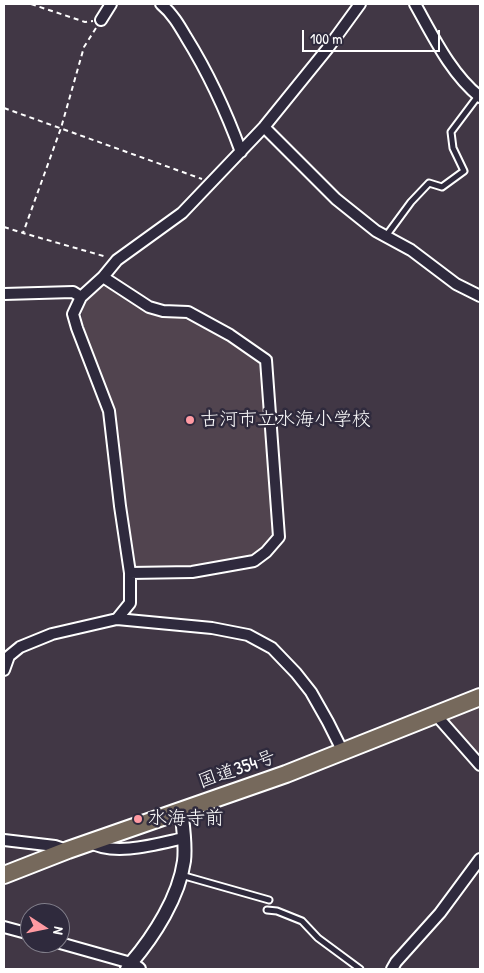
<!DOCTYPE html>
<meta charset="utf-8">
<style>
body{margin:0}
#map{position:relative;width:484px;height:973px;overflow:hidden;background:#413745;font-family:"Patrick Hand",sans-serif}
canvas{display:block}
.frame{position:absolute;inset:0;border:5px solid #fff;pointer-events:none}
.north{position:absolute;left:20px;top:903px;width:50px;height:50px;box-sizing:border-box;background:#2f2a3d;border:1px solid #827f8b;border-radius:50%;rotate:101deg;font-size:14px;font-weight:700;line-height:20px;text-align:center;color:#fff}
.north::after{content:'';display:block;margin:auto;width:18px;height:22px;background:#ff9aa2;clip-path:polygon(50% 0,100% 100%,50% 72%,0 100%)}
.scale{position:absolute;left:302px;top:30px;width:138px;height:22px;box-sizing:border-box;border:2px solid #fff;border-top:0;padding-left:6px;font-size:15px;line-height:18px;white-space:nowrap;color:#fff;-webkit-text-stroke:4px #2f2a3d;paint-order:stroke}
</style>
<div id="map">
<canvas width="484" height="973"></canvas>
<div class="frame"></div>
<div class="north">N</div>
<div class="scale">100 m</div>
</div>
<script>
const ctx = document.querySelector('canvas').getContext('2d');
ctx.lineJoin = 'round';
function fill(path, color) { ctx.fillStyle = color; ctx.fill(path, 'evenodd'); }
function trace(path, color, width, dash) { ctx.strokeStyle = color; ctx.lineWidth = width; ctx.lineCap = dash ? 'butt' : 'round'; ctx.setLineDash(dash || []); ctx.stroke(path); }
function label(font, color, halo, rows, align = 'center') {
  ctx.font = font + ' "Patrick Hand","Klee One",sans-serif'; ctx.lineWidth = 5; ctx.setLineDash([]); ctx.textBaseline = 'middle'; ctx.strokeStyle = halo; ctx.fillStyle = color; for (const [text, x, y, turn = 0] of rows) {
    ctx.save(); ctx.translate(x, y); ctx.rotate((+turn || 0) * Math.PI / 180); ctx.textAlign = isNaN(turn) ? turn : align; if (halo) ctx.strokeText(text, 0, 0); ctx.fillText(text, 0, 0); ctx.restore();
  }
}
fill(new Path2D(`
 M105,284L151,315L180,317L229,338L259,363L274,534L257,553L229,561L190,567L135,569L125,508L119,434L112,406L82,323V311L85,302Z
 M480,705V758L449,721L450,716Z`), '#51444f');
const service = new Path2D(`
 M386,236L411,202L429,183L442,187L464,171L453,148L451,132L478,96
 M181,875L269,900
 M267,910L277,911L302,921L318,938L360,969`);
const minor = new Path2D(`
 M161,4C172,13 179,25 186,37C209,74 226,111 241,152
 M415,4C433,36 451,74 480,97
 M101,20L111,4
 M264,127L336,199L376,231L411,250L456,284L480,296
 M103,277L149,307L163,311L188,312L230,335L266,360L279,537L266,552L254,561L192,572L130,573
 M4,294L73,292L81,297
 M117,619L130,603V573L120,506L109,411L77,328L73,314L81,297L103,277L117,260L182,213L264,127L328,48L360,4
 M4,670L9,656L20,647L52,634L117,619L212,628L248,635L272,648L296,673L311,692L328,722L343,752
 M436,715L480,765
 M4,840L55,846L67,850
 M89,842C114,857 157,844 184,838
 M4,927L30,934
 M60,943L131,963L126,969
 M392,969L396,962L440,913L480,859`);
const tertiary = new Path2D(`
 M139,969L131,963C154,936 179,897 184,861C186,844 183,826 181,810`);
const trunk = new Path2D(`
 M4,875L68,850L286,774L480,697`);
trace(service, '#fff', 9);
trace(minor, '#fff', 14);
trace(tertiary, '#fff', 16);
trace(trunk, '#fff', 20);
trace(new Path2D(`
 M31,4L85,22L93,21
 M96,28L84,47L61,128L23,233L107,257
 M4,108L202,179
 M4,227L23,233`), '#fff', 2, [5, 4]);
trace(service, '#2f2a3d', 5);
trace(minor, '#2f2a3d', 10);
trace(tertiary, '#2f2a3d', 12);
trace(trunk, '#76695c', 16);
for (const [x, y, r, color] of [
 [190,420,5,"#ff9aa2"],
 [138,819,5,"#ff9aa2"]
]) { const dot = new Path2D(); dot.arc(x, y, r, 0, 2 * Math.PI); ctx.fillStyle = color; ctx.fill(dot); trace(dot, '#2f2a3d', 2); }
label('19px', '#fff', '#2f2a3d', [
 ["古河市立水海小学校",200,420],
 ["水海寺前",148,819]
], 'left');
label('19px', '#fff', '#2f2a3d', [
 ["国道354号",237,770,-19]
]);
</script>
